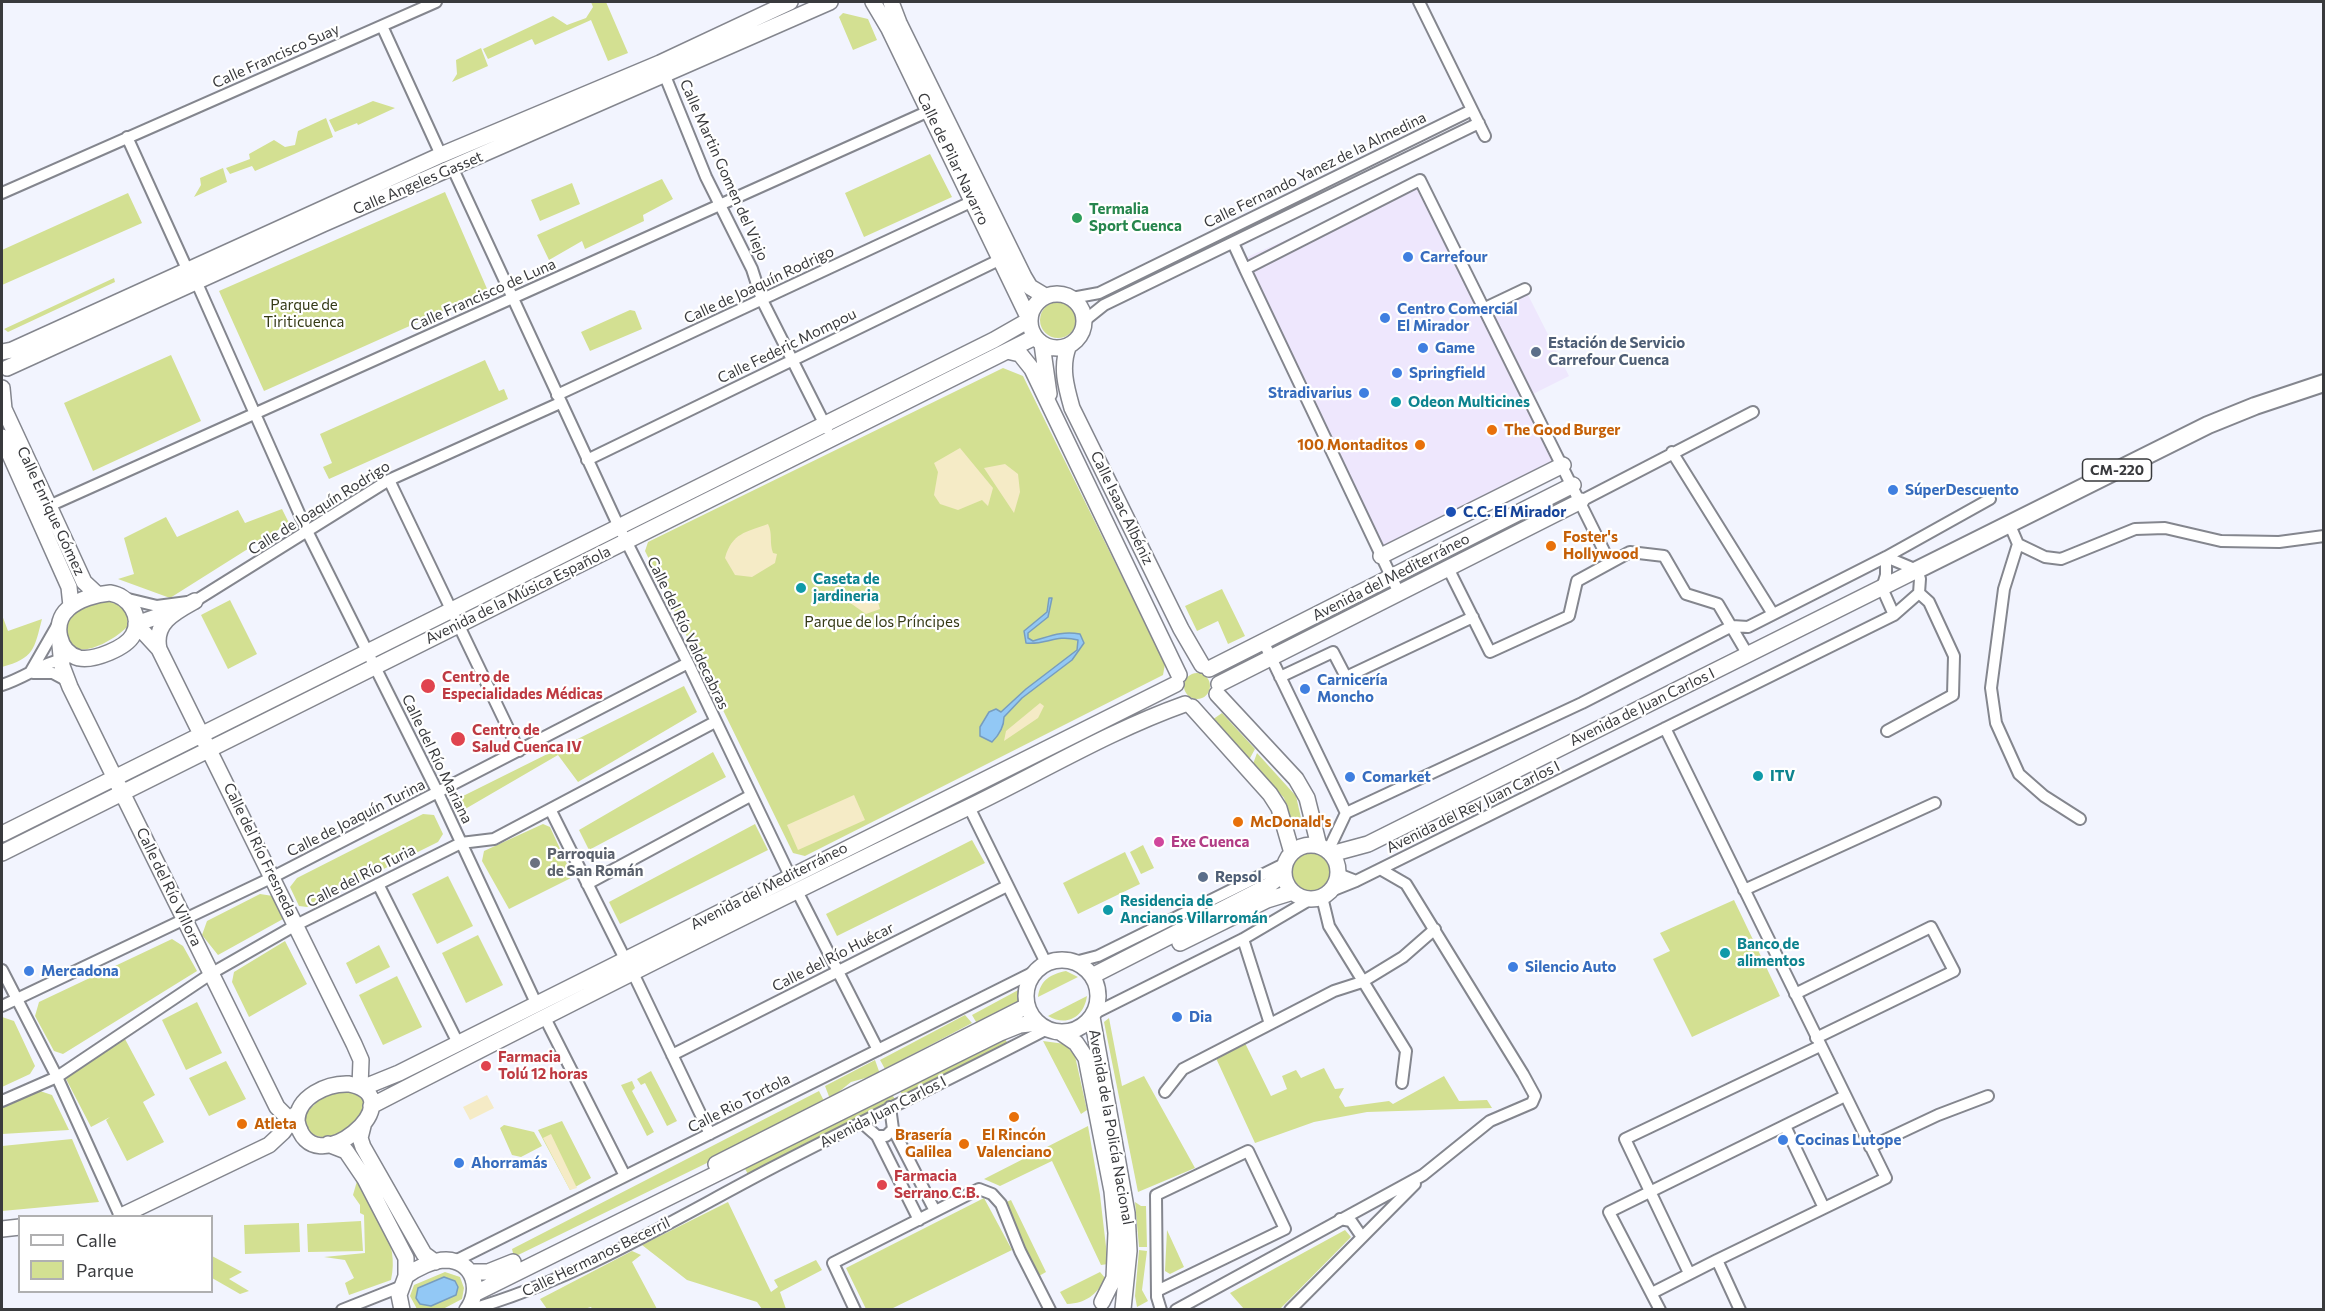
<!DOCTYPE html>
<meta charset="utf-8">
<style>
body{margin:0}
#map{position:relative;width:2325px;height:1311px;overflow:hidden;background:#f2f4fe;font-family:Commissioner,sans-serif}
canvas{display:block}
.frame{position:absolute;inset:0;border:3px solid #393a3d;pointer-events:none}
.legend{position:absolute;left:18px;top:1215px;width:195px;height:78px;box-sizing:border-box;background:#fff;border:2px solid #b0b0b1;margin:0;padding:8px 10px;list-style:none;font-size:18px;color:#393a3d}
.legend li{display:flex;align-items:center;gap:12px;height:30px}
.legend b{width:30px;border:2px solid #b0b0b1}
</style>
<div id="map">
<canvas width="2325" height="1311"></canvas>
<div class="frame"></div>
<ul class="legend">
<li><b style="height:8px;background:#fff"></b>Calle</li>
<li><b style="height:16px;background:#d3e092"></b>Parque</li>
</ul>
</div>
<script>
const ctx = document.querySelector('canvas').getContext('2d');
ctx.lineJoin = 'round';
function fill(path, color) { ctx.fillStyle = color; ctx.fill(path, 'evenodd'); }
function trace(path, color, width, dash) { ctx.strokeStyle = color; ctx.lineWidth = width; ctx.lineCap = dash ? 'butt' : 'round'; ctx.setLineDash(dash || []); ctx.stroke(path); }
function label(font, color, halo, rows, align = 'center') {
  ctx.font = font + ' Commissioner,sans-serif'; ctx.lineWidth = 4.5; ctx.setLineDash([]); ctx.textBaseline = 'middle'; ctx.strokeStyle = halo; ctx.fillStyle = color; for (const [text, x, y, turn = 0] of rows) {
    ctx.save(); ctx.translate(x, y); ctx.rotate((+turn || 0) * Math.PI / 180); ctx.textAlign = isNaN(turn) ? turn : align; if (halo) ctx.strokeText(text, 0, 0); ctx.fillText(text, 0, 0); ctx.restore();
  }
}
fill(new Path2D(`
 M1420,180L1485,308L1525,289L1569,376L1529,396L1563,465L1381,556L1234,263Z`), '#eee7fd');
fill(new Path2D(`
 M591,2H606L628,53L608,61L591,20L535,45L532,39L488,59L483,49L553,16L567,25L586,18L593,7Z
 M843,13L868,19L877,40L853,50L839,17Z
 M481,48L488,66L452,82L457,74L456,60Z
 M373,101L395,108L358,125L357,123L335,132L329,120Z
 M326,118L333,137L255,171L252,166L230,174L226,168L250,159L249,154L274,140L285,147L295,145L298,131Z
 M930,154L952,197L864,237L845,193Z
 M223,168L227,182L194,197L201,185L200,178Z
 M662,179L673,199L643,215L644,221L585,249L582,241L549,260L537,235Z
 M572,183L580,204L540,221L531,200Z
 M445,192L488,291L264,391L219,291Z
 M128,193L142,223L2,285V250Z
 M114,278L115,282L8,332L4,329Z
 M1040 320a18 18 0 1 1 36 0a18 18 0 1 1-36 0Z
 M630,310L635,311L642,329L590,351L581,332Z
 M171,355L201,421L93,471L64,403Z
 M485,360L499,391L504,389L508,399L329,479L323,467L332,463L320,434Z
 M1003,368L1023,376L1165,664L1163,675L805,856L793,853L645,551L648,542Z
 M282,509L289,523L170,598L118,579L134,574L124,538L166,517L177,537L238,510L245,523Z
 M1222,589L1245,636L1228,644L1218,621L1197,631L1185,606Z
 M105,600L124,607L128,617L127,627C115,639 91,653 74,649L63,632C68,610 86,605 105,600Z
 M230,600L257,654L228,669L201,615Z
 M2,615L8,631L42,619C34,650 34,658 2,667Z
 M1184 686a13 13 0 1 1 26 0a13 13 0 1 1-26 0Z
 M684,686L697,712L578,782L558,755L460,812L455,800Z
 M1222,713L1255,749L1249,760L1212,720Z
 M713,752L726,777L589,850L579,830Z
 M1257,753L1296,796L1301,818L1291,820L1284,798L1253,764Z
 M423,814L434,815L443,834L438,842L307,907L299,906L290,887L297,878Z
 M543,824L550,827L573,877L509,909L482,861L484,851Z
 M755,824L768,850L620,924L609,902Z
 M972,840L985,863L837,936L826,914Z
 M1143,845L1154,868L1141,874L1130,852Z
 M1292 872a20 20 0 1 1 40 0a20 20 0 1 1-40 0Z
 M1125,852L1140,884L1078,914L1063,883Z
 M448,876L473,926L437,944L412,894Z
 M260,894L273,896L283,919L218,955L202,935L207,921Z
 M1734,900L1780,996L1692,1037L1653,959L1670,951L1660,933Z
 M478,935L503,985L466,1003L442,953Z
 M172,939L183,946L197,971L63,1054L54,1051L35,1016L39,1002Z
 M285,941L307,984L249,1017L232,982L234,972Z
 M379,945L390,967L356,984L346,963Z
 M1066,971L1078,977L1038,997C1040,980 1051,974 1066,971Z
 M397,976L422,1027L383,1045L359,995Z
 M1022,988L1017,1006L979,1027L972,1015Z
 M1087,996C1084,1017 1067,1027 1048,1016Z
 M197,1002L222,1053L186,1070L162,1020Z
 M965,1015L972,1023L885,1069L880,1060Z
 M2,1017L14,1021L35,1066L30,1074L2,1087Z
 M1109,1018L1122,1086L1144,1076L1195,1168L1138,1192L1104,1022Z
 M1004,1037L1008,1044L903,1098L900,1090Z
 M125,1039L155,1095L143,1102L164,1142L127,1161L106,1120L110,1117L91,1127L65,1077Z
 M1043,1041L1065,1044L1075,1056L1087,1110L1081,1114Z
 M1245,1043L1271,1096L1287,1089L1282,1076L1296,1070L1301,1078L1324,1068L1335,1089L1344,1088L1339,1097L1345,1107L1389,1101L1393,1104L1444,1076L1459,1101L1487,1100L1492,1108L1367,1112L1314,1122L1255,1143L1215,1056Z
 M875,1060L880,1074L851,1082L830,1099L825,1086Z
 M226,1061L246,1099L209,1116L189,1078Z
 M651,1071L677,1121L667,1126L645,1083L641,1085L637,1079Z
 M632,1081L635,1088L632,1091L654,1132L647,1136L621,1085Z
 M37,1090L52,1095L69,1130L2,1134V1104Z
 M343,1090L361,1094L366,1102L361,1120C343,1131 325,1146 306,1130V1113L321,1098Z
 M819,1091L826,1105L514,1257L512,1249Z
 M890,1091L896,1101L749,1176L744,1167Z
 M562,1121L591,1178L570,1190L538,1130Z
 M504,1125L534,1132L542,1146L521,1157L512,1155L500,1128Z
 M1088,1126L1100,1195L1108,1264L1101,1265L1052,1161L1000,1186L984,1179Z
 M72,1139L99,1202L2,1211V1146Z
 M357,1181C375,1213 400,1241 391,1280L349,1295L345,1283L354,1278L345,1260L324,1257L365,1253L364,1215L360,1213V1205L353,1195Z
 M984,1198L1012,1250L891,1309H866L846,1268Z
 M1011,1200L1046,1272L1039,1276L1004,1203Z
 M728,1202L771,1292L778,1287L774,1280L816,1260L822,1270L780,1292L786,1309H762L757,1302L687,1280L642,1245Z
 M1135,1202L1141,1206H1146L1147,1247H1139Z
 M361,1221L363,1251L308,1252L307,1224Z
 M299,1223L300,1252L245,1254L244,1225Z
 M1167,1230L1184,1267L1170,1274L1165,1271Z
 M1345,1230L1351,1237L1280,1309H1244L1230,1293Z
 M1139,1250L1147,1251L1142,1290L1148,1301L1137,1307L1135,1296Z
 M632,1251L641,1255L632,1262L657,1309L593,1310L591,1307L584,1309H547L540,1299Z
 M212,1256L242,1272L229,1279L249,1291L240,1294L212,1278Z
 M445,1272L460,1277L464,1288L462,1299L443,1309H417L410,1296L414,1285Z
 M1100,1272L1106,1279C1095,1295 1087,1303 1067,1304L1060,1292Z`), '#d3e092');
fill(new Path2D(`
 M960,448L993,488L988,506L982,500L958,510L940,504L934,495L938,472L934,463Z
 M1005,464L1018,474L1020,492L1014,513L984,468Z
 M768,524C773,534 769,542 773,553L777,554L775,563L752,577L735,575L725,558C732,533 746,532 768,524Z
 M847,593L858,596L873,593L877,599L880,609L866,614L846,600Z
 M1040,703L1044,706L1038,718L1004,741L1006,731Z
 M854,795L865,820L798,850L787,825Z
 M487,1095L494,1108L470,1120L463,1107Z
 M551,1134L577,1188L570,1190L543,1138Z`), '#f5ebc6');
const water = new Path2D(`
 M1049,598H1052L1048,617L1028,633V638L1033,641C1051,636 1061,631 1080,634L1084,643L1072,660L1022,698L1004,717C1004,728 999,735 992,742L980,736V727L989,712L996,709L1001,712L1026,689L1077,650L1078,640C1055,634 1047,645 1026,643L1024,631L1047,612Z
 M444,1277L455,1281L458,1287L456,1295L431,1306L420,1304L416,1298L418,1288Z`);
fill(water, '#92c8f5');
trace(water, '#779dbe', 1.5);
const street = new Path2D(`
 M1419,2L1485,136
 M382,26L441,155
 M665,76L706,177L752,269L762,300L827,429
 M127,137L187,269
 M453,169L619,527L688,663L790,876
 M2,193L436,2
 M1233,243L1245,269
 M196,281L307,531L438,793L536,1003
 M1072,298L1099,293L1472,110
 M1485,308L1525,289
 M1084,321L1104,305L1479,123
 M557,395L973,201
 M1672,452L1773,614
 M587,460L1001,259
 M389,480L519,751
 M1581,501L1753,412
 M49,506L929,111
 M2009,523L2018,544L2004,589L1991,688L1996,723L2019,774L2044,796L2080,819
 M2018,544L2045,557L2061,559L2135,529L2165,528L2221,541L2279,542L2324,536
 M1448,568L1490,652L1569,616L1577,581L1630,552L1664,556L1686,594L1718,604L1748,655
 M1399,593L1245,269L1420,180L1610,563
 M124,598L157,606L195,601L389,480L560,403
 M1263,641L1346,813L1328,851
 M31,671L58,624
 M33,673H53L66,680
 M1280,677L1333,652L1346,677L1473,617
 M2,685C25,678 44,662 67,658
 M1665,728L1886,1178L1717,1260L1740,1310
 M1887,731L1953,695L1954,656L1929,602L1919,593
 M969,807L1046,963
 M551,811L625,959
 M1346,813L1582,703L1732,626L1748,627L1886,557L1990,499
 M1338,874L1356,881
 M378,884L458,1043
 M587,884L750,796
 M1744,890L1935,803
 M797,891L878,1050
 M1331,891L1356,881L1894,615L1919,593L1920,579L1917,570L1886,557V575L1882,588L1894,615
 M1322,897L1329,926L1406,1051L1402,1083
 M1243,939L1270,1024
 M1075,962L1098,956L1286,863
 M2,970L57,1077L120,1216
 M633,973L710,1134
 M1795,994L1931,927L1954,971L1816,1038
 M2,1006L271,878L688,663
 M1095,1013L1243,939L1311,899
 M545,1018L625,1176
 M672,1055L1007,886
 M1165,1092L1183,1069L1334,991L1362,982L1403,957L1435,929
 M2,1101L57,1077L212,973L296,925L461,843L494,839L715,722
 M861,1122L877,1136H886L893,1129L890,1107
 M1785,1126L1824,1208
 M893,1129L935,1211
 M877,1136L919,1220
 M1870,1147L1938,1115L1988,1096
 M1340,1219L1351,1221L1362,1237
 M455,1261L1036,971
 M1689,1273L1625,1139L1820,1046
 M1159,1290L1285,1229L1248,1151L1156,1195L1157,1297L1161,1310
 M1652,1293L1717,1260
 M342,1310L400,1287
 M469,1310C575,1280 671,1221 768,1170C860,1122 955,1077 1047,1029
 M855,1310L833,1263L979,1189L992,1194L1001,1204L1020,1251L1050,1310
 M1176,1310L1423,1175L1490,1121L1532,1103L1535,1096L1523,1074L1406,884L1380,869
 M1290,1310L1415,1184
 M1660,1310L1609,1212L1845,1096`);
const secondary = new Path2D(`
 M873,2L889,29L1029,319
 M891,2L899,23L1024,277L1030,287L1045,296
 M1030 321a27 27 0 1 1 54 0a27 27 0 1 1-54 0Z
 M1042,344L1049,394
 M1069,345C1060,366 1066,387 1072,408L1181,629L1202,665
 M1007,351L1020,354L1032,369L1179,675
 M2,352L12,350L441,155L660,63L790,2
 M7,368L323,224L830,2
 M2,388L4,409L49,506L84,582L98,595
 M2,437L69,587L71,606
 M1381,556L1563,465
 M110,593C129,596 143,617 133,635C126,648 94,661 79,658C58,652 52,623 68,609C78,599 97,594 110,593Z
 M136,624L159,649L354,1044L361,1060L360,1087
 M136,624L176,610
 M59,635L62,666L70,687L277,1107L300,1130
 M159,649C153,623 175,612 195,601
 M1209,669L1573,485
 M1219,684L1581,501
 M1217,694L1296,779L1307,798L1319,846
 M1192,707L1270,794L1279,808L1292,853
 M2,834L994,340L1029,320
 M1284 872a27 27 0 1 1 54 0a27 27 0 1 1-54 0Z
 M2,853L1035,337
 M1331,854L1368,844L1917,570
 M1180,943L1267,900L1293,892
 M1026 996a36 36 0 1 1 72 0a36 36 0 1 1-72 0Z
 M1092,976L1268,886L1284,873
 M1092,1017L1127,1213L1129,1251L1123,1309
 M1060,1032L1076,1043L1086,1058L1112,1191L1116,1233L1114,1278L1102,1302
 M349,1084C418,1097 310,1189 297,1121C297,1097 327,1083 349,1084Z
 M362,1088L399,1073L1176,684
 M371,1106C569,1004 767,904 967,808C1040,773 1109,731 1185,704
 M363,1126L360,1138L363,1147L424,1254L435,1262
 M328,1144L346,1151L365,1179L406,1258V1276
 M716,1164L1027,1006
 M121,1216L269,1145L283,1132L295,1115
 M2,1229L20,1227
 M470,1272H488L513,1262
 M476,1293L1000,1033L1020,1025L1038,1023
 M402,1310L399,1295L406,1276C417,1268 433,1260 446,1260C474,1261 482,1290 467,1310`);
const primary = new Path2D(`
 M1917,570L2208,425L2255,406L2324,383`);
trace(street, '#84868e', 14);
trace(secondary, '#84868e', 18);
trace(primary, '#84868e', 20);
trace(street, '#fff', 10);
trace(secondary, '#fff', 15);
trace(primary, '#fff', 16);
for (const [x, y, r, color] of [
 [1077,218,6,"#2e9e5b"],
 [1408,257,6,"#3f7fe0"],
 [1385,318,6,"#3f7fe0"],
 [1423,348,6,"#3f7fe0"],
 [1536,352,6,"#5c6f8a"],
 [1397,373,6,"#3f7fe0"],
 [1364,393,6,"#3f7fe0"],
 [1396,402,6,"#0f9aa8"],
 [1492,430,6,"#e8710a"],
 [1420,445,6,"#e8710a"],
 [1893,490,6,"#3f7fe0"],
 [1451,512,6,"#1a4fb4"],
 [1551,546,6,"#e8710a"],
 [801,588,6,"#0f9aa8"],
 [428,686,8,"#e0444e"],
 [1305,689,6,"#3f7fe0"],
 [458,739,8,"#e0444e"],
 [1758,776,6,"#0f9aa8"],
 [1350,777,6,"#3f7fe0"],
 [1238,822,6,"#e8710a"],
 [1159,842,6,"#d1479c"],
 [535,863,6,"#6b7280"],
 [1203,877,6,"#5c6f8a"],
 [1108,910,6,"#0f9aa8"],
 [1725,953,6,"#0f9aa8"],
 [1513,967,6,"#3f7fe0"],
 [29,971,6,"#3f7fe0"],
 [1177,1017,6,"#3f7fe0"],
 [486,1066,6,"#e0444e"],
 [1014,1117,6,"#e8710a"],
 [242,1124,6,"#e8710a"],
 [1783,1140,6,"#3f7fe0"],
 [964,1144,6,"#e8710a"],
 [459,1163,6,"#3f7fe0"],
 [882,1185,6,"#e0444e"]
]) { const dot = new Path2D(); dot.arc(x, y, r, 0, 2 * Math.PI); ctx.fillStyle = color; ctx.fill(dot); trace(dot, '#fff', 2); }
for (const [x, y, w] of [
 [2117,470,69]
]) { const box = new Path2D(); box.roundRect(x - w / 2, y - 11, w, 22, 4.5); ctx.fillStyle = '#fff'; ctx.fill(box); trace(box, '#393a3d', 1.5); }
label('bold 14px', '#393a3d', null, [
 ["CM-220",2117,470]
]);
label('15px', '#393a3d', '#fff', [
 ["Calle Francisco Suay",276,56,-24],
 ["Calle de Pilar Navarro",953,159,64],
 ["Calle Martin Gomen del Viejo",724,170,66],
 ["Calle Fernando Yanez de la Almedina",1315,170,-26],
 ["Calle Angeles Gasset",418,183,-23],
 ["Calle de Joaquín Rodrigo",759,285,-25],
 ["Calle Francisco de Luna",483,295,-24],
 ["Calle Federic Mompou",787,346,-26],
 ["Calle de Joaquín Rodrigo",319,508,-32],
 ["Calle Isaac Albéniz",1122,508,64],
 ["Calle Enrique Gómez",51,511,65],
 ["Avenida del Mediterráneo",1391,577,-27],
 ["Avenida de la Música Española",518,595,-26],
 ["Calle del Río Valdecabras",688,633,64],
 ["Avenida de Juan Carlos I",1642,707,-26],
 ["Calle del Río Mariana",437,759,64],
 ["Avenida del Rey Juan Carlos I",1473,807,-26],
 ["Calle de Joaquín Turina",356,818,-27],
 ["Calle del Río Fresneda",260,850,64],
 ["Calle del Río Turia",361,876,-27],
 ["Avenida del Mediterráneo",769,886,-27],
 ["Calle del Río Villora",169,887,64],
 ["Calle del Río Huécar",833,957,-27],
 ["Calle Rio Tortola",739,1103,-27],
 ["Avenida Juan Carlos I",883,1112,-27],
 ["Avenida de la Policía Nacional",1111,1127,80],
 ["Calle Hermanos Becerril",596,1257,-26]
]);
label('bold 15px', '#27864d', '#fff', [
 ["Termalia",1089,209],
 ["Sport Cuenca",1089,226]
], 'left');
label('bold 15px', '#366cbe', '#fff', [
 ["Carrefour",1420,257],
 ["Centro Comercial",1397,309],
 ["El Mirador",1397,326],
 ["Game",1435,348],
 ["Springfield",1409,373],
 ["Stradivarius",1352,393,"right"],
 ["SúperDescuento",1905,490],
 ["Carnicería",1317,680],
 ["Moncho",1317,697],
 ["Comarket",1362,777],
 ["Silencio Auto",1525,967],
 ["Mercadona",41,971],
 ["Dia",1189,1017],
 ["Cocinas Lutope",1795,1140],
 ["Ahorramás",471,1163]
], 'left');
label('15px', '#353a16', '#fff', [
 ["Parque de",304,305],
 ["Tiriticuenca",304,322],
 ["Parque de los Príncipes",882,622]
]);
label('bold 15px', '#4e5e75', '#fff', [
 ["Estación de Servicio",1548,343],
 ["Carrefour Cuenca",1548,360],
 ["Repsol",1215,877]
], 'left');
label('bold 15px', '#0d838f', '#fff', [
 ["Odeon Multicines",1408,402],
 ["Caseta de",813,579],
 ["jardineria",813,596],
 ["ITV",1770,776],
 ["Residencia de",1120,901],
 ["Ancianos Villarromán",1120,918],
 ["Banco de",1737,944],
 ["alimentos",1737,961]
], 'left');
label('bold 15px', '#c56008', '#fff', [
 ["The Good Burger",1504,430],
 ["100 Montaditos",1408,445,"right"],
 ["Foster's",1563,537],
 ["Hollywood",1563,554],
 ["McDonald's",1250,822],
 ["Atleta",254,1124],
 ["Brasería",952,1135,"right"],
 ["Galilea",952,1152,"right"],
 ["El Rincón",1014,1135,"center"],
 ["Valenciano",1014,1152,"center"]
], 'left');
label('bold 15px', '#164399', '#fff', [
 ["C.C. El Mirador",1463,512]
], 'left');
label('bold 15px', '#be3a42', '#fff', [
 ["Centro de",442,677],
 ["Especialidades Médicas",442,694],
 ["Centro de",472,730],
 ["Salud Cuenca IV",472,747],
 ["Farmacia",498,1057],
 ["Tolú 12 horas",498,1074],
 ["Farmacia",894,1176],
 ["Serrano C.B.",894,1193]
], 'left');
label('bold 15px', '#b23c85', '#fff', [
 ["Exe Cuenca",1171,842]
], 'left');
label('bold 15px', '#5b616d', '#fff', [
 ["Parroquia",547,854],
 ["de San Román",547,871]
], 'left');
</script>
